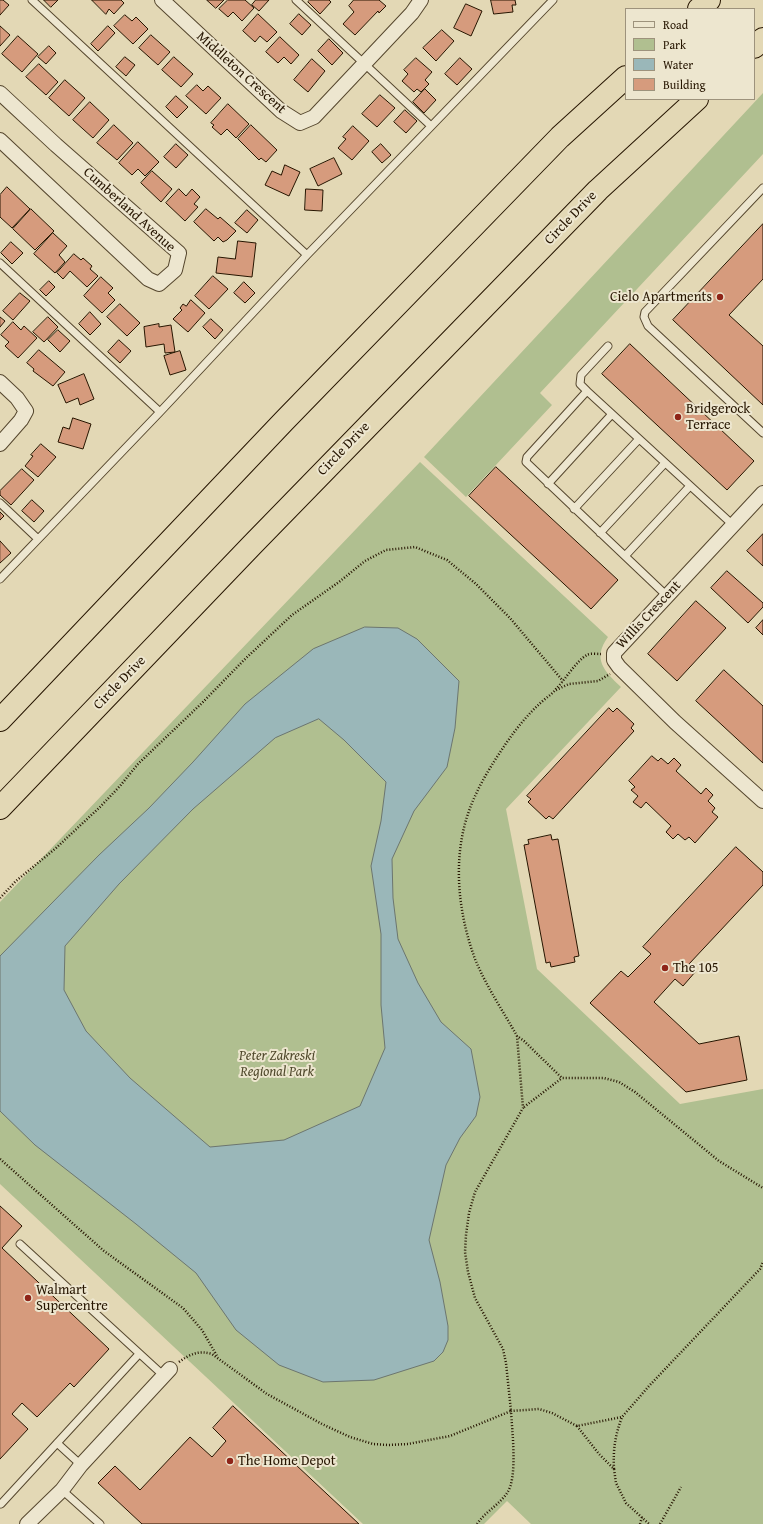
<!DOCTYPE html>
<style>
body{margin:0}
#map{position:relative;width:763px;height:1524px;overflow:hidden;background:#e3d8b5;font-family:"Gentium Book Plus",serif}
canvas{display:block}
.legend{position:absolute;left:625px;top:8px;width:130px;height:92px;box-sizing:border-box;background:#ede6cf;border:1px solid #9d927c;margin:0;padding:5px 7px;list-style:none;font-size:12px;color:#261500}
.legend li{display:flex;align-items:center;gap:8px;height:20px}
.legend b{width:20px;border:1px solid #9d927c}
</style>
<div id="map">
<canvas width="763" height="1524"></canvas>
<ul class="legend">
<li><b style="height:5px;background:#ede6cf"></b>Road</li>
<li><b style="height:11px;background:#b0bf90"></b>Park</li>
<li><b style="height:11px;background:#9ab7b9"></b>Water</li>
<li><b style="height:11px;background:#d69b7d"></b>Building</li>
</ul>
</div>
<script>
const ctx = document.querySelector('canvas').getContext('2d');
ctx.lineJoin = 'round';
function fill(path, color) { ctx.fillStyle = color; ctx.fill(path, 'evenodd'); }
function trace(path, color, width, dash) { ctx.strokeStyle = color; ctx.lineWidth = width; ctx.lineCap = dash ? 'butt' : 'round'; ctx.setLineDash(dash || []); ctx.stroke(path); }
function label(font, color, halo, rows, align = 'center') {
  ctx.font = font + ' "Gentium Book Plus",serif'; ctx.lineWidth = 4; ctx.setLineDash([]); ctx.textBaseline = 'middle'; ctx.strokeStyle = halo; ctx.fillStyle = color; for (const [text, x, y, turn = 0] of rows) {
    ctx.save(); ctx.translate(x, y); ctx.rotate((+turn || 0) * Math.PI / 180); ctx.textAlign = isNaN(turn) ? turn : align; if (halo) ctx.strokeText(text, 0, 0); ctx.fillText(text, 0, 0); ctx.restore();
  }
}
fill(new Path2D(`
 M763,93V154L540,393L552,405L466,497L424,457Z
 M420,462L608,637C592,659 604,671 621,687L506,809L537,969L680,1104L763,1089V1524H531L507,1501L484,1524H363L0,1184V902Z`), '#b0bf90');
const water = new Path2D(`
 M365,627L398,628L417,639L459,681L455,728L447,767L414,811L392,859L393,898L398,939L418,983L441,1022L471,1049L480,1097L476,1116L460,1138L446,1165L429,1240L440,1282L448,1326V1340L443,1352L434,1361L374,1380L323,1382L279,1365L236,1330L196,1273L136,1224L35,1145L0,1111V956L99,855L149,808L193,762L245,704L313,649ZM319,719L344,740L386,782L381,821L371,866L381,934V1005L385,1048L360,1106L284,1140L210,1147L130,1078L86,1031L64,990L65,946L119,884L193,809L275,738Z`);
fill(water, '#9ab7b9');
trace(water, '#6c766f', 1);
const building = new Path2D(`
 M0,0H3L9,5L0,15Z
 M44,0H58L51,7Z
 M92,0H121L124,3L114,14L109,9L106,14Z
 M207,0H224L216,8Z
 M228,0H245L254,8L242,21L233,12L228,17L219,9Z
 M256,0H269L259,11L252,5Z
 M310,0H329L331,2L320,14L308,2Z
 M354,0H379L386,6L379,13L378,11L355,35L343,24L354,12L349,6Z
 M491,0H515L516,5H512L513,12L494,14Z
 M466,4L482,11L471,36L454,28Z
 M258,14L277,32L267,42L260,36L255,42L243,31Z
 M299,14L311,25L302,35L290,24Z
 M125,15L132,21L136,17L148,29L133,44L114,26Z
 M0,26L10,35L0,46Z
 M108,26L115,33L98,51L91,44Z
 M442,30L454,41L436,61L423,48Z
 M151,35L170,52L158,65L139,48Z
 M18,36L38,54L22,72L2,54Z
 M280,37L299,55L291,64L284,57L278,63L266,52Z
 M329,39L343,53L332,65L318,51Z
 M49,46L56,53L46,64L38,57Z
 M125,57L135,65L126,76L116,67Z
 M174,57L193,74L181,87L162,70Z
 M416,58L432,72L425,80L429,84L421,92L417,89L414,92L402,81L408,74L404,70Z
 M460,58L472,69L457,85L445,74Z
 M312,59L325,71L308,92L294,80Z
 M39,64L58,82L46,95L26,77Z
 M65,80L85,98L69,116L49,98Z
 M197,85L203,91L208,86L221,98L206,114L186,96Z
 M425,89L436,100L424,113L413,102Z
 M380,95L395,108L377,127L362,114Z
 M176,96L188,107L177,118L166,107Z
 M90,102L109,120L93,138L73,120Z
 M228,104L249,124L236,138L227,129L221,135L212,127L214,125L211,123Z
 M405,110L417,121L406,133L394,122Z
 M114,125L133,143L117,160L97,143Z
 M251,125L277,150L266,162L261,158L259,160L238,139Z
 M353,126L369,141L352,160L338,148L346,139L343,137Z
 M138,142L159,162L145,176L138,169L132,175L119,163Z
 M176,144L188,155L176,168L164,157Z
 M381,144L391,155L382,163L372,152Z
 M334,158L342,174L318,186L310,169Z
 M285,165L300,172L289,196L265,185L272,171L281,175Z
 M152,171L172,189L161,202L141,183Z
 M7,187L30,209L12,228L0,217V195Z
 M179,189L186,196L192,189L200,197L194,204L198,207L185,221L166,203Z
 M306,189L323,190L322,211L305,210Z
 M31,209L54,231L35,250L13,229Z
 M206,209L218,219L220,217L236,231L227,240L223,242L218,237L214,241L194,222Z
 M247,210L258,220L247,233L235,223Z
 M763,224V279L729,315L763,346V405L673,320Z
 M53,233L67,246L59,255L65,262L55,273L34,254Z
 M238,241L256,243L252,277L216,273L218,257L235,259Z
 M11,242L23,253L12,264L1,253Z
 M74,254L81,260L83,258L92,266L90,269L98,276L87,287L70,271L63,279L57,273Z
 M213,276L228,289L209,309L195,296Z
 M101,277L113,288L108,293L115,300L102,313L84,296Z
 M49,281L55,287L46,296L40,290Z
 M244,282L255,293L245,303L234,293Z
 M20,293L30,301L13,320L3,311Z
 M191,300L205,313L188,332L173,319L182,310L180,308L183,304L186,306Z
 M120,304L140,323L127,336L107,317Z
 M90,312L101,324L90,335L79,324Z
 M0,317L5,321L0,327Z
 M48,317L58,327L44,342L33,332Z
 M211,319L223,330L215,339L203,327Z
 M13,322L21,330L24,326L37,338L18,358L5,346L9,342L1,335Z
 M159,324V327L171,325L175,352L165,353L164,344L146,347L144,327Z
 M58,330L70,341L60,352L48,340Z
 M119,340L131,351L120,363L108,352Z
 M630,344L754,461L727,490L602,374Z
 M39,350L65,372L53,386L33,371L34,369L27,363Z
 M180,351L186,370L170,375L164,356Z
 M84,374L94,399L80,405L78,398L66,403L58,385Z
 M73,418L91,424L83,449L58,442L63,427L69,429Z
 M41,444L56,457L38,477L25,466L33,456L31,455Z
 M496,467L618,580L591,609L469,496Z
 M22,469L34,480L11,505L0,495V491Z
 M32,500L44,511L34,522L22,511Z
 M0,512L4,516L0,520Z
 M763,534V566L747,551Z
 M0,541L11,553L0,563Z
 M727,571L763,603V607L748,623L711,588Z
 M696,601L726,628L677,681L648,654Z
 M763,620V635L756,628Z
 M724,670L763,706V763L696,701Z
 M609,708L613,712L617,708L634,724L631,728L634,731L553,819L549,816L546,819L528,802L531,799L527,796Z
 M652,756L658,761L661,758L668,764L674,758L681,765L676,771L701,794L706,788L713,795L708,801L715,808L712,812L718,817L695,843L689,837L685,840L678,834L673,839L666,832L671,826L646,802L641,808L633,802L638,796L631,790L635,787L629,781Z
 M551,835L552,840L558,839L579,956L574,957L575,962L551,967L550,962L546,963L524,845L529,844L528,840Z
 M736,847L763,872V885L689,964L696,971L683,986L675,979L654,1002L699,1044L739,1036L747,1080L686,1092L590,1003L621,971L628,977L651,954L643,947Z
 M0,1206L22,1226L2,1248L109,1349L74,1387L70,1383L37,1417L22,1403L12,1414L28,1429L0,1459Z
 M233,1406L359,1524H142L98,1483L115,1466L140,1490L190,1437L212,1457L226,1441L213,1428Z`);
fill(building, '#d69b7d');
trace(building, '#261500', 1);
const service = new Path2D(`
 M32,0L307,255
 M296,0L431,126
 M763,188L645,312L644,317L648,326L763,433
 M0,263L160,412
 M587,391L580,384L581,375L608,346
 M548,484L612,414
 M0,503L38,539
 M574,509L639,439
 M600,533L665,463
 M625,556L690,486
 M0,579L160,412L307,255L553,0
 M667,596L526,462L527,457L587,391L733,525
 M20,1244L164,1376
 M57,1443L81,1465
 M62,1490L100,1524
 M1,1504L139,1354`);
const minor = new Path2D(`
 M162,0L281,111L300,123L314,117L412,13L421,0
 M0,93L56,145L179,253L175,270L159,284L148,279L0,140
 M0,382L17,398L26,411L21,420L0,444
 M763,493L614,653V660L619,667L675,722L763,801
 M27,1524L62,1490L81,1465L170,1369`);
const motorway = new Path2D(`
 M699,9L709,0
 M754,47L763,39
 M0,720L284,421L560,137L626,77
 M0,808L252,545L598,190L697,99`);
trace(service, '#55462d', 9);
trace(minor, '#55462d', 16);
trace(motorway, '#261500', 24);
trace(new Path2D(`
 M601,654C597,654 590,653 587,655C576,661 565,680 556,689C553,693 549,696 545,699C526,715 512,734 499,754C487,772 476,791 469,811C452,858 458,913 475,959C486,986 503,1011 517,1036L524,1041L562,1078H604L619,1082L635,1092L719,1161L763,1188
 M556,690L569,684L598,681L610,674
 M0,898L16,881L56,848L100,807L120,786L138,764L203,702L244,660L292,615L339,582L365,561L386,550L415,547L447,560L476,584L510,618L563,681
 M524,1107L562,1078
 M0,1159L104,1251L183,1308L202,1330L217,1356
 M179,1362C190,1354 199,1350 212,1354L267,1394L322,1424L350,1437L373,1444L388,1445L408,1444L450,1436L511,1411L506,1363L503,1349L475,1298L468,1272L465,1252L466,1235L469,1213L475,1192L523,1108L517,1036
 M577,1426L599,1454L614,1469L616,1483L626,1503L649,1524
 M614,1469C613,1449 615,1436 622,1417
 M477,1524C485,1512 499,1505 507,1493C518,1478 512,1431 511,1411L539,1409L552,1413L577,1426L622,1417L649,1386L760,1269L763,1262
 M640,1524L642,1517
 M660,1524L681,1487`), '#261500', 2.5, [1, 2]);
trace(service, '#ede6cf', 7);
trace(minor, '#ede6cf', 14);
trace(motorway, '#e3d8b5', 22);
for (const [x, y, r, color] of [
 [720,297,4,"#8f2418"],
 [678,417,4,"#8f2418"],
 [665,968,4,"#8f2418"],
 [28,1298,4,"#8f2418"],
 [230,1461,4,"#8f2418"]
]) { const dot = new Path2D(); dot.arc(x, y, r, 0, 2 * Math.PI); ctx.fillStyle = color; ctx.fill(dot); trace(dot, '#ede6cf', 1.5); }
label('14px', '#261500', '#ede6cf', [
 ["Middleton Crescent",241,73,42],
 ["Cumberland Avenue",129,210,42],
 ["Circle Drive",571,218,-46],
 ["Circle Drive",344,449,-46],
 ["Willis Crescent",649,615,-47],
 ["Circle Drive",120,683,-46]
]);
label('14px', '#261500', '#ede6cf', [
 ["Cielo Apartments",712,297,"right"],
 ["Bridgerock",686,409],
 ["Terrace",686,425],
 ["The 105",673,968],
 ["Walmart",36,1290],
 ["Supercentre",36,1306],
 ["The Home Depot",238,1461]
], 'left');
label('italic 14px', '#4f482b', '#ede6cf', [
 ["Peter Zakreski",277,1056],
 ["Regional Park",277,1072]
]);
</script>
